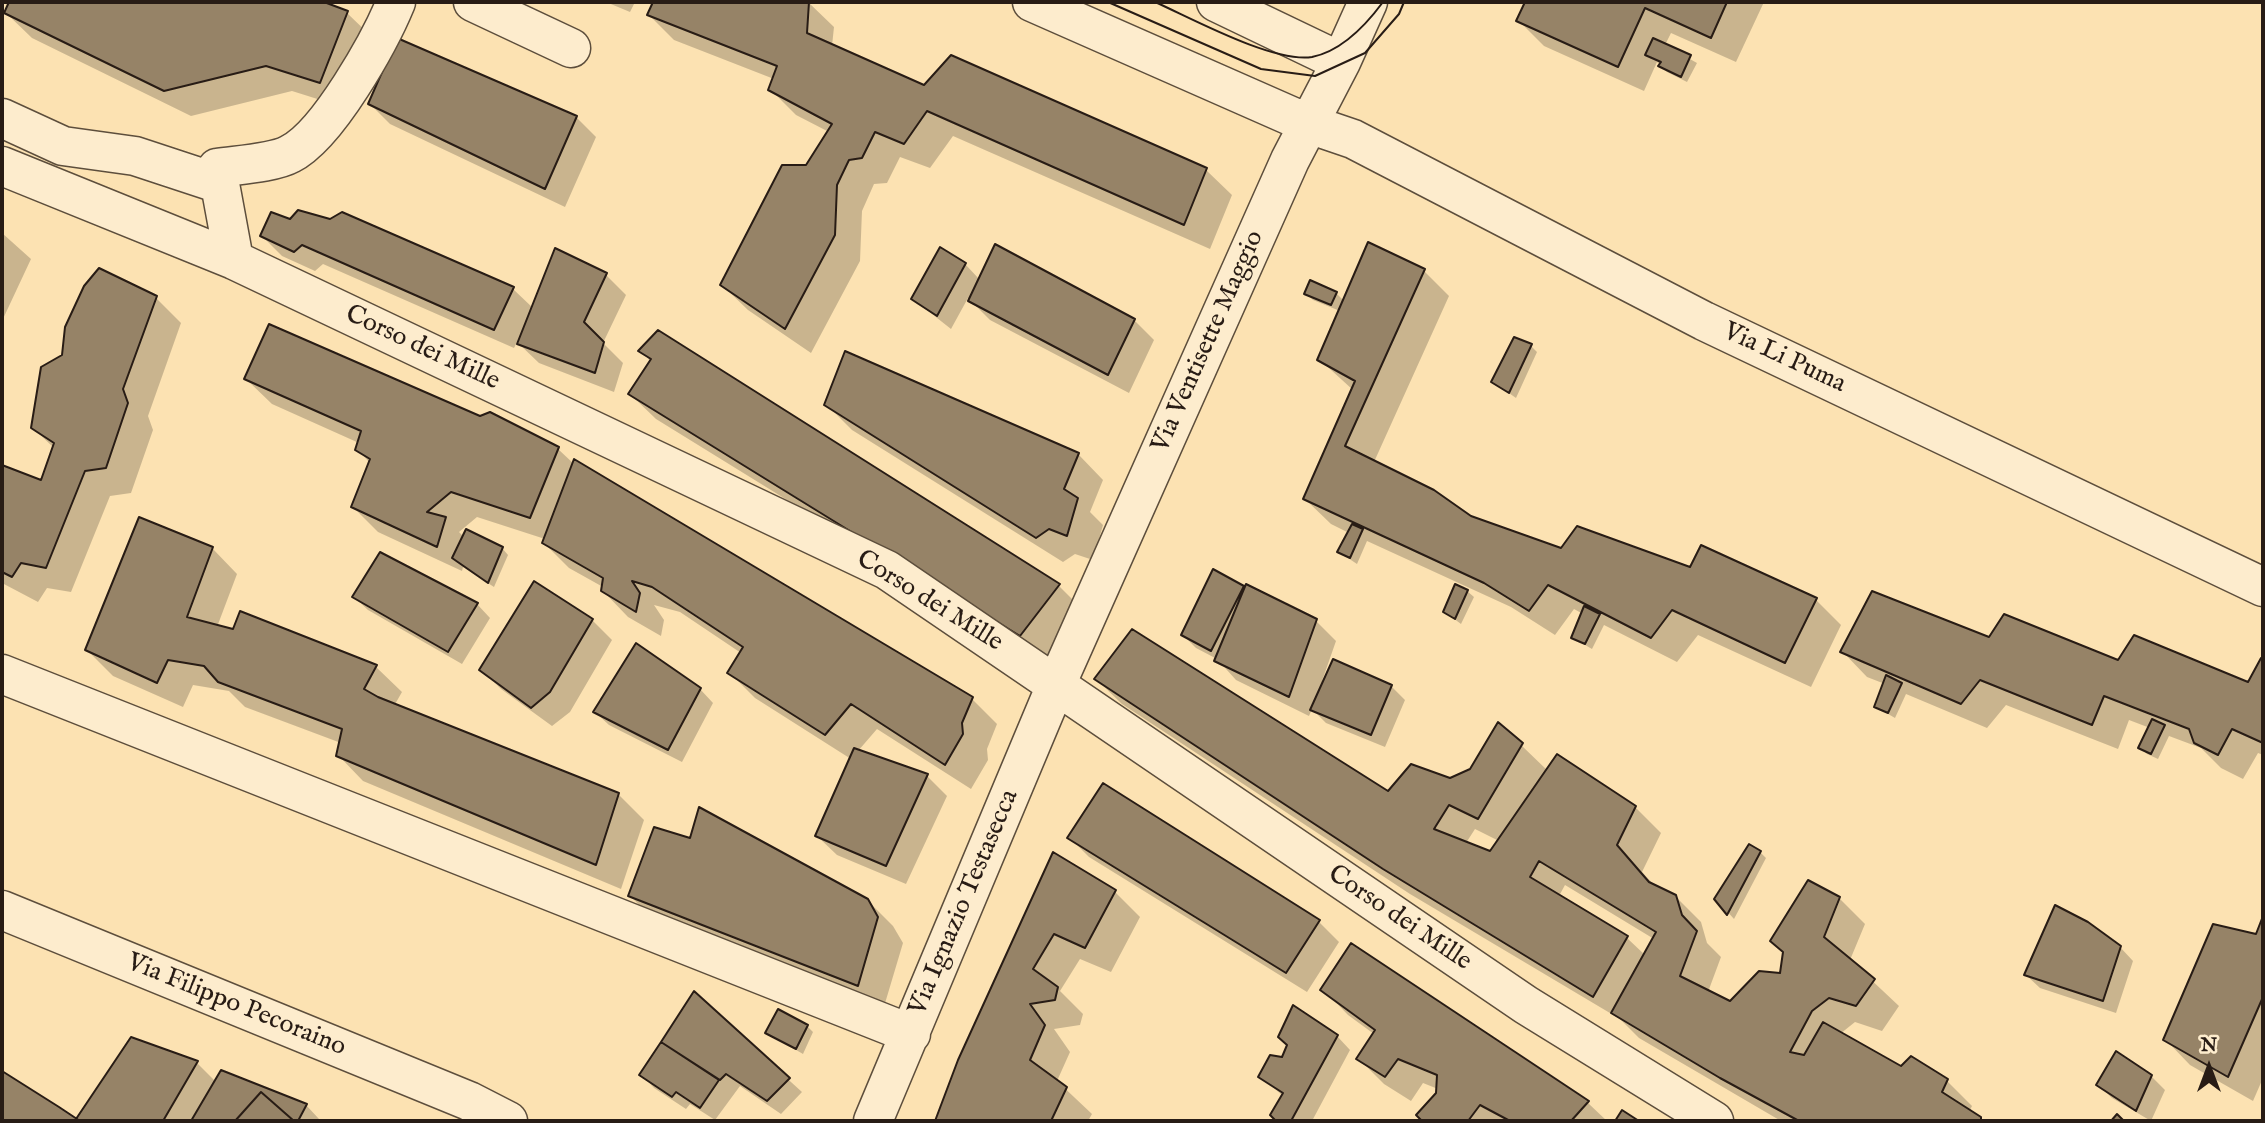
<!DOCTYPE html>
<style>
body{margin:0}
#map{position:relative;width:2265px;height:1123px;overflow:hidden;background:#fce2b2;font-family:"IM FELL English",serif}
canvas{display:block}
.frame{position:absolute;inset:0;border:4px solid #281c15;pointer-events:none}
.north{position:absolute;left:2174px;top:1032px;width:70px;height:70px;-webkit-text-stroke:5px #fdeccd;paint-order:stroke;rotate:0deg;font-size:19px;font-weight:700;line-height:28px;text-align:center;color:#281c15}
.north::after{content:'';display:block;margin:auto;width:24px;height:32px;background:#281c15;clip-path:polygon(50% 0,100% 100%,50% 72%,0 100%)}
</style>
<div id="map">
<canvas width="2265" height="1123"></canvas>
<div class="frame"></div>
<div class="north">N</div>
</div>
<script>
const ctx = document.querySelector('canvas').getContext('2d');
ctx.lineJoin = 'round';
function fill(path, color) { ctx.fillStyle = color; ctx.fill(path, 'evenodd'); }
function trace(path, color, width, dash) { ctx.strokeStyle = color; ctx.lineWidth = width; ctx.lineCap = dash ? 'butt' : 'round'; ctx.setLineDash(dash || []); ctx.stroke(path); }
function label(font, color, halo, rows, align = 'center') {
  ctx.font = font + ' "IM FELL English",serif'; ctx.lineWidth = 5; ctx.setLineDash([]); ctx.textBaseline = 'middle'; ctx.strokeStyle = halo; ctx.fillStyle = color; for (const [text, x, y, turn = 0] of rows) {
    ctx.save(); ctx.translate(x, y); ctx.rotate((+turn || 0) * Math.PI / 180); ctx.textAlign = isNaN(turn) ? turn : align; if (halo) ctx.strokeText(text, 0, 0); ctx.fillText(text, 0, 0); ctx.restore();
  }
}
fill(new Path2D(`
 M11,2H319L347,13L373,38L346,108L292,91L191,116L32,38L6,13Z
 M606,2H635L630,12Z
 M655,2H808L834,27L832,46L924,87L951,58L1206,170L1232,195L1210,249L953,136L930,168L900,157L887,183L874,184L862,211L860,261L811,353L748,310L722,285L829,132L796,115L770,89L774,79L674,40L649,15Z
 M1526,2H1764L1736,62L1671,33L1665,45L1697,63L1687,82L1667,72L1657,62L1644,91L1544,46L1518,20Z
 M370,104L576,117L596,137L565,207L390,124Z
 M342,214L513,289L533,308L606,275L626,295L603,343L623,363L614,392L539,363L517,342L514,348L323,264L315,271L282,256L262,236L291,221H330Z
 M2,233L31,259L2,321Z
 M965,264L980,280L1134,320L1154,340L1129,393L990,320L968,298L951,329L913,299Z
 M1424,271L1449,296L1374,462L1470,518L1561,550L1691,569L1816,600L1841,625L1811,687L1698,635L1677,662L1604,625L1592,649L1573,638L1583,614L1574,609L1555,635L1511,607L1367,541L1357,564L1339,552L1349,533L1331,524L1305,499L1353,390L1319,359L1340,311L1313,300L1306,293H1336L1344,301Z
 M156,298L181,323L148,416L153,430L131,493L110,496L71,592L47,588L38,602L2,583V467L42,483L54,448L32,427Z
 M659,332L1059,586L1084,611L1046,660L656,419L630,394L651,362L641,351Z
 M1531,346L1537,352L1516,398L1493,382Z
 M246,379L480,418L490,414L558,449L574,464L972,699L997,724L987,749L988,760L971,789L877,729L858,751L927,776L947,796L906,884L837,855L817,836L851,759L755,698L729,672L741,653L680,612L654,605L664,620L661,636L628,617L603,591V587L569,568L544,543L545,539L477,517L459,532L464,537L502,548L508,555L494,587L463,567L462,571L378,532L353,507L370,463L357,449L359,443L272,404Z
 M826,404L1078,454L1103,480L1090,512L1103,525L1093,560L1075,554L1063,562L852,430Z
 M212,548L237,574L217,627L234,631L241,613L376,667L402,692L394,706L618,794L644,820L621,889L363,781L338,755L341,743L245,707L229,691L193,685L183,707L113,676L87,650Z
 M1243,588L1316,621L1336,641L1322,681L1391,686L1405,700L1385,747L1326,723L1312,709L1309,716L1236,680L1217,659L1196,648L1183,635Z
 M1467,591L1474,597L1461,624L1445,612Z
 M354,597L477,604L490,618L462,664L368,610Z
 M592,620L612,640L570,712L552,726L501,689L481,669Z
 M1990,639L2248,684L2261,660L2263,755L2258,753L2243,779L2221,768L2201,748L2169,736L2158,759L2147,754L2140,747L2150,728L2129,720L2118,749L2006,705L1987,728L1906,694L1895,718L1876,707L1885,684L1867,677L1842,651Z
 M1096,679L1388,793L1450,780L1521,745L1548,771L1558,756L1635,807L1661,833L1642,872L1655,886L1675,896L1701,922L1707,943L1721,957L1708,992L1731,1003L1781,975L1839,898L1865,924L1850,960L1899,1006L1882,1031L1855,1022L1840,1034L1902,1069L1947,1081L1972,1106L1969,1112L1982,1121H1781L1639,1038L1620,1019L1410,894L1122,704ZM1475,829L1499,841L1491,853L1466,843ZM1565,885L1654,939L1645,955L1627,938L1559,896Z
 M700,689L713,703L682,762L609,725L595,712Z
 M1103,786L1319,922L1339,942L1307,992L1089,857L1070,838Z
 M1760,852L1766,858L1734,919L1716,899Z
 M1054,855L1114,891L1140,917L1111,972L1080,959L1060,991L1083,1014L1080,1025L1054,1029L1070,1052L1057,1081L1092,1114L1088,1121H937L1027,908Z
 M630,896L867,900L893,926L903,943L883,1010L656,921Z
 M2263,920V1078L2253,1101L2190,1065L2165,1039L2257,936Z
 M1351,946L1588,1103L1607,1121H1425L1418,1115L1437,1094L1438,1089L1423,1083L1411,1101L1384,1084L1359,1059L1374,1034L1348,1015L1323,989Z
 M2120,947L2133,961L2116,1013L2040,988L2026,975Z
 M694,994L802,1092L781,1114L740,1086L715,1120L690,1104L686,1109L654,1088L641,1074Z
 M807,1026L813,1032L803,1054L767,1033Z
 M1337,1036L1350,1050L1312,1121H1279L1272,1114L1283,1096L1260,1076L1283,1059L1289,1045Z
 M132,1039L197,1063L216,1082L306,1105L319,1119L318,1121H2V1073L77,1121Z
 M2151,1076L2165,1090L2151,1121L2112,1098L2098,1085Z`), '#0003');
const building = new Path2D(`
 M9,2H324L348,11L320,83L266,66L164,91L4,13Z
 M653,2H809L807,33L924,85L951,55L1207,168L1184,225L927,111L904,144L875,132L862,158L849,160L837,185L835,235L785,329L720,285L782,165H806L832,124L768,90L777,66L647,15Z
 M1525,2H1727L1711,38L1645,8L1618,67L1516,21Z
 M397,38L577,116L545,189L368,104Z
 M1653,38L1691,55L1681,77L1658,66L1661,62L1645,55Z
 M298,210L330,219L342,212L514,287L494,330L302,245L294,252L260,236L271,212L290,219Z
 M1368,242L1425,269L1345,446L1434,490L1471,516L1561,548L1577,526L1690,567L1701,545L1817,598L1785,663L1672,610L1651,638L1548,585L1529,611L1484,583L1303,499L1355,381L1317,360Z
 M995,244L1135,319L1108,375L968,301Z
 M940,247L966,263L937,316L911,299Z
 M555,248L607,273L584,322L604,342L595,373L517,344Z
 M99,268L157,296L123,389L128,403L106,468L85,471L46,568L21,563L12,577L2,572V465L41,480L54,443L31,428L41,367L62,355L65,327L84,286Z
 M1310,280L1337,292L1331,305L1304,294Z
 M269,324L480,416L490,412L559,447L530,518L451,492L427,512L446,517L437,547L351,507L370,459L355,450L361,431L244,379Z
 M658,330L1060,584L1020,636L628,394L651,359L638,351Z
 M1514,337L1532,344L1509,393L1491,382Z
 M845,351L1079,453L1064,489L1078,498L1067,536L1049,529L1036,538L824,405Z
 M574,459L973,697L962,723L963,734L945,765L851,704L825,735L727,673L743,647L652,587L632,581L640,593L636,612L601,591L603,578L542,543Z
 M139,517L213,547L187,617L233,629L240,611L377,665L364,689L378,697L619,793L596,865L336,756L342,729L218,682L204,666L168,660L157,683L85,650Z
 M1352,524L1363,529L1350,558L1337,552Z
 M466,529L503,547L488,583L452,558Z
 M380,552L478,603L448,652L352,597Z
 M1213,569L1244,586L1211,651L1181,635Z
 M534,581L593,619L550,692L531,708L479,670Z
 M1246,584L1317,619L1289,697L1214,661Z
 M1455,584L1468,590L1455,619L1443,612Z
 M1872,591L1989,637L2004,614L2118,660L2134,635L2248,682L2261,658L2263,659V743L2232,729L2218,755L2194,743L2189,729L2104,696L2092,725L1980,680L1961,704L1840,652Z
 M1584,606L1600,614L1585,644L1571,638Z
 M1132,629L1388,791L1411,764L1450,778L1470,769L1498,722L1523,743L1478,819L1449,805L1434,829L1490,851L1557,754L1636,806L1617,845L1649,882L1676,895L1682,915L1697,931L1680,976L1730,1001L1759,971L1780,973L1783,952L1770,941L1808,880L1840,897L1824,937L1875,979L1856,1006L1829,998L1812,1011L1790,1052L1804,1055L1823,1022L1901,1066L1911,1056L1948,1079L1942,1092L1981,1117V1121H1799L1720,1078L1611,1013L1656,932L1539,861L1530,877L1628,936L1593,997L1383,869L1094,679Z
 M636,643L701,688L668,750L593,712Z
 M1333,659L1392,685L1371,735L1310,710Z
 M1886,675L1902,683L1888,713L1874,707Z
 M2152,719L2165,725L2151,754L2138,748Z
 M854,748L928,774L886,866L815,836Z
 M1103,783L1320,920L1286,973L1067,838Z
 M699,807L868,899L878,917L858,986L628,896L654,827L690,838Z
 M1749,844L1761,851L1727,915L1714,899Z
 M1053,852L1116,890L1085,948L1054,934L1033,969L1058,987L1055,1000L1030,1004L1045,1025L1030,1060L1067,1087L1051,1121H935L958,1060Z
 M2055,905L2088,922L2121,946L2103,1001L2024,975Z
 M2263,916V997L2228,1077L2163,1040L2213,924L2256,934Z
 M1351,943L1589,1101L1571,1121H1510L1480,1105L1468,1121H1422L1416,1115L1436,1093L1437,1075L1398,1059L1385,1077L1356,1059L1375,1030L1320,990Z
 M694,991L790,1078L767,1101L726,1074L720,1080L661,1042Z
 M1293,1005L1338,1035L1291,1121H1276L1270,1115L1283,1093L1258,1077L1270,1055L1282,1057L1287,1045L1278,1037Z
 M778,1009L808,1025L796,1049L765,1033Z
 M131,1037L198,1061L163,1121H80L76,1119Z
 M661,1042L719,1080L700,1108L676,1092L672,1097L639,1075Z
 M2116,1051L2152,1075L2136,1111L2096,1085Z
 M221,1070L307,1104L298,1121H294L261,1092L235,1121H191Z
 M2,1071L59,1107L80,1121H2Z
 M261,1092L294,1121H235Z
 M1622,1110L1639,1121H1615Z
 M2117,1114L2124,1121H2111Z`);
fill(building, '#968367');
trace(building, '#281c15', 2);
const minor = new Path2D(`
 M473,2L571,48
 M1032,2L1309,124L1353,139L1704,321L2263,587
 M1216,2L1341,62
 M2,118L63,146L135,156L220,184L234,260
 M2,166L234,260L887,570L1526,1005L1714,1121
 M220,184L217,168C236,165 274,163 290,154C328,135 380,41 396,2
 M2,674L911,1034
 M2,910L469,1101L508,1121
 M873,1121L1056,685L1290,160L1341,62L1368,2`);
trace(minor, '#5d4e3c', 41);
trace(minor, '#fdeccd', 38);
trace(new Path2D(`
 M1108,2L1261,69L1315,76L1365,53L1399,14L1404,2
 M1155,2C1191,18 1273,63 1312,57C1342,51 1366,25 1383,2`), '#281c15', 2);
label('26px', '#281c15', '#fdeccd', [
 ["Via Ventisette Maggio",1209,342,-66],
 ["Corso dei Mille",422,349,25],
 ["Via Li Puma",1784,359,25],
 ["Corso dei Mille",929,602,32],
 ["Via Ignazio Testasecca",965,903,-67],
 ["Corso dei Mille",1399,919,34],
 ["Via Filippo Pecoraino",236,1006,22]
]);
</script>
